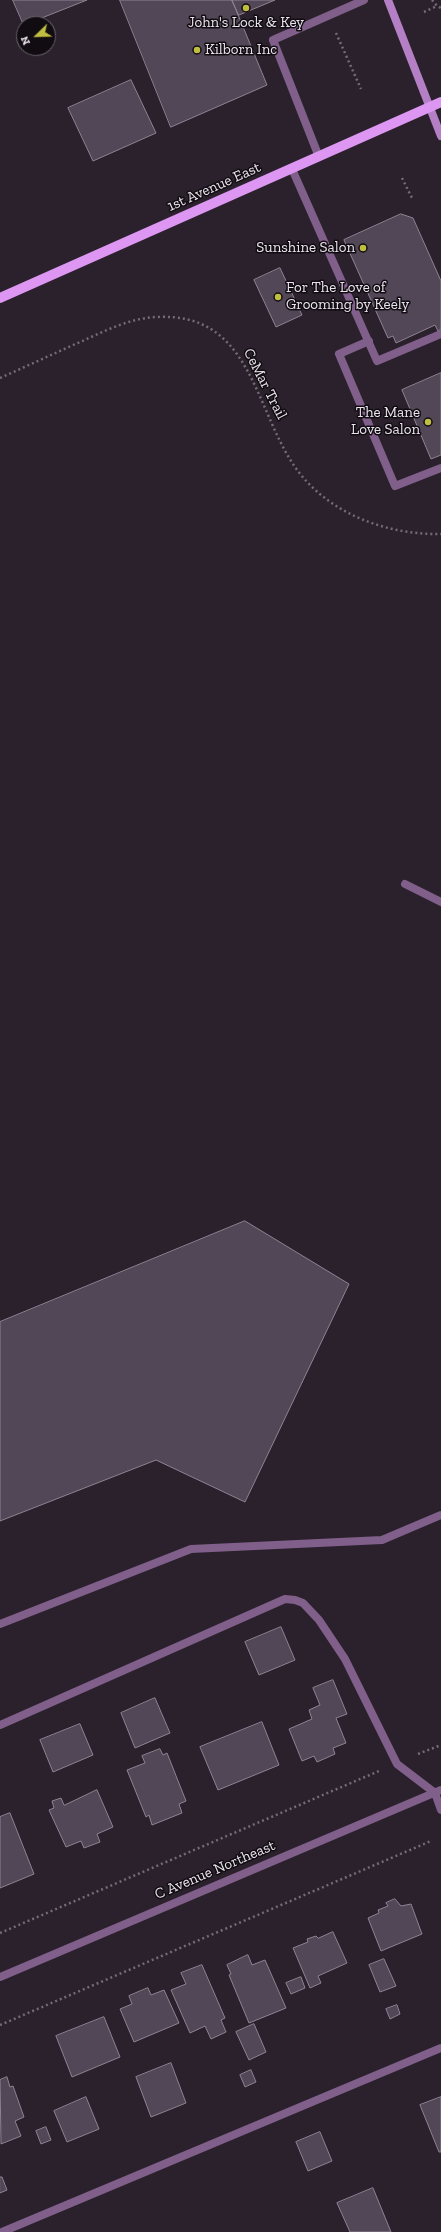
<!DOCTYPE html>
<style>
body{margin:0}
#map{position:relative;width:441px;height:2232px;overflow:hidden;background:#2b212d;font-family:"Zilla Slab",serif}
canvas{display:block}
.north{position:absolute;left:16px;top:16px;width:40px;height:40px;box-sizing:border-box;background:#110c12;border:1px solid #68626a;border-radius:50%;rotate:247deg;font-size:11px;font-weight:700;line-height:16px;text-align:center;color:#ebe4ed}
.north::after{content:'';display:block;margin:auto;width:14px;height:18px;background:#c0be40;clip-path:polygon(50% 0,100% 100%,50% 72%,0 100%)}
</style>
<div id="map">
<canvas width="441" height="2232"></canvas>
<div class="north">N</div>
</div>
<script>
const ctx = document.querySelector('canvas').getContext('2d');
ctx.lineJoin = 'round';
function fill(path, color) { ctx.fillStyle = color; ctx.fill(path, 'evenodd'); }
function trace(path, color, width, dash) { ctx.strokeStyle = color; ctx.lineWidth = width; ctx.lineCap = dash ? 'butt' : 'round'; ctx.setLineDash(dash || []); ctx.stroke(path); }
function label(font, color, halo, rows, align = 'center') {
  ctx.font = font + ' "Zilla Slab",serif'; ctx.lineWidth = 3; ctx.setLineDash([]); ctx.textBaseline = 'middle'; ctx.strokeStyle = halo; ctx.fillStyle = color; for (const [text, x, y, turn = 0] of rows) {
    ctx.save(); ctx.translate(x, y); ctx.rotate((+turn || 0) * Math.PI / 180); ctx.textAlign = isNaN(turn) ? turn : align; if (halo) ctx.strokeText(text, 0, 0); ctx.fillText(text, 0, 0); ctx.restore();
  }
}
const building = new Path2D(`
 M13,0H87L24,25Z
 M120,0H232L267,85L171,127Z
 M232,0H275L239,15Z
 M131,80L156,133L93,161L68,108Z
 M401,214L413,218L441,281V329L438,331L435,325L396,343L393,336L388,338L344,240Z
 M280,268L302,315L276,327L254,280Z
 M441,373V455L431,459L402,390Z
 M245,1221L349,1284L245,1502L156,1460L0,1521V1322Z
 M281,1627L295,1660L259,1675L245,1642Z
 M333,1680L347,1714L336,1718L346,1743L333,1748L335,1754L317,1762L314,1756L302,1761L289,1729L312,1719L309,1710L320,1705L313,1688Z
 M155,1698L170,1733L135,1748L121,1713Z
 M262,1722L279,1765L218,1790L200,1747Z
 M80,1724L93,1755L53,1772L40,1740Z
 M160,1749L163,1755L167,1753L186,1801L179,1804L182,1813L152,1825L149,1815L146,1817L127,1770L145,1763L142,1756Z
 M97,1790L113,1827L97,1834L100,1842L84,1848L81,1841L66,1847L49,1810L54,1808L52,1801L61,1798L64,1805Z
 M10,1813L34,1874L0,1888V1817Z
 M395,1899L401,1906L411,1904L422,1934L381,1951L368,1918L379,1913L378,1910L388,1906L386,1903Z
 M333,1932L347,1963L318,1976L321,1983L310,1988L293,1948L308,1942L307,1939L316,1936L318,1938Z
 M248,1955L252,1965L265,1960L286,2008L249,2023L229,1975L231,1974L227,1965Z
 M384,1959L396,1986L380,1992L369,1965Z
 M202,1965L225,2018L221,2020L226,2032L211,2039L205,2026L190,2033L171,1990L186,1984L181,1973Z
 M301,1977L305,1988L291,1994L286,1983Z
 M148,1988L151,1995L164,1990L179,2023L134,2042L120,2009L132,2004L129,1996Z
 M397,2005L400,2014L390,2019L386,2009Z
 M104,2017L120,2057L72,2077L56,2036Z
 M254,2024L266,2052L249,2060L236,2032Z
 M171,2063L186,2103L151,2117L136,2077Z
 M251,2070L256,2082L245,2087L240,2075Z
 M7,2077L10,2087L13,2086L24,2117L15,2121L21,2136L1,2144L0,2080Z
 M86,2097L99,2129L67,2142L54,2111Z
 M441,2097V2152H439L420,2105Z
 M46,2127L51,2140L41,2144L36,2131Z
 M320,2132L332,2161L308,2171L296,2142Z
 M0,2177H2L7,2190L0,2193Z
 M373,2188L391,2232H350L337,2203Z`);
fill(building, '#524756');
trace(building, '#8f8393', 1);
trace(new Path2D(`
 M432,0L437,6L441,8
 M424,12L437,6
 M336,33L361,89
 M402,178L412,198
 M0,378C27,366 53,354 80,342C105,331 130,318 157,317C251,312 254,408 295,467C328,514 387,535 441,534
 M418,1754L441,1745
 M0,1933L379,1771
 M0,2025L431,1841`), '#746b76', 2.5, [2, 3]);
trace(new Path2D(`
 M319,157L273,40L364,0
 M292,169L377,361L441,334
 M369,341L339,354L395,486L441,468
 M405,884L441,902
 M0,1624L191,1549L382,1540L441,1515
 M0,1725L285,1599L295,1600L303,1603L319,1620L345,1659L397,1764L435,1793
 M2,2232L441,2048`), '#805f8a', 8);
trace(new Path2D(`
 M435,1793L441,1810
 M0,1977L441,1790`), '#805f8a', 8);
trace(new Path2D(`
 M388,0L441,136`), '#b57fc5', 8);
trace(new Path2D(`
 M0,298L441,102`), '#dd97f2', 10);
for (const [x, y, r, color] of [
 [246,8,4,"#c0be40"],
 [197,50,4,"#c0be40"],
 [363,248,4,"#c0be40"],
 [278,297,4,"#c0be40"],
 [428,422,4,"#c0be40"]
]) { const dot = new Path2D(); dot.arc(x, y, r, 0, 2 * Math.PI); ctx.fillStyle = color; ctx.fill(dot); trace(dot, '#110c12', 1.5); }
label('15px', '#ebe4ed', '#110c12', [
 ["John's Lock & Key",246,23,"center"],
 ["Kilborn Inc",205,50],
 ["Sunshine Salon",355,248,"right"],
 ["For The Love of",286,288],
 ["Grooming by Keely",286,305],
 ["The Mane",420,413,"right"],
 ["Love Salon",420,430,"right"]
], 'left');
label('15px', '#ebe4ed', '#110c12', [
 ["1st Avenue East",214,187,-24],
 ["CeMar Trail",265,384,63],
 ["C Avenue Northeast",215,1870,-23]
]);
</script>
